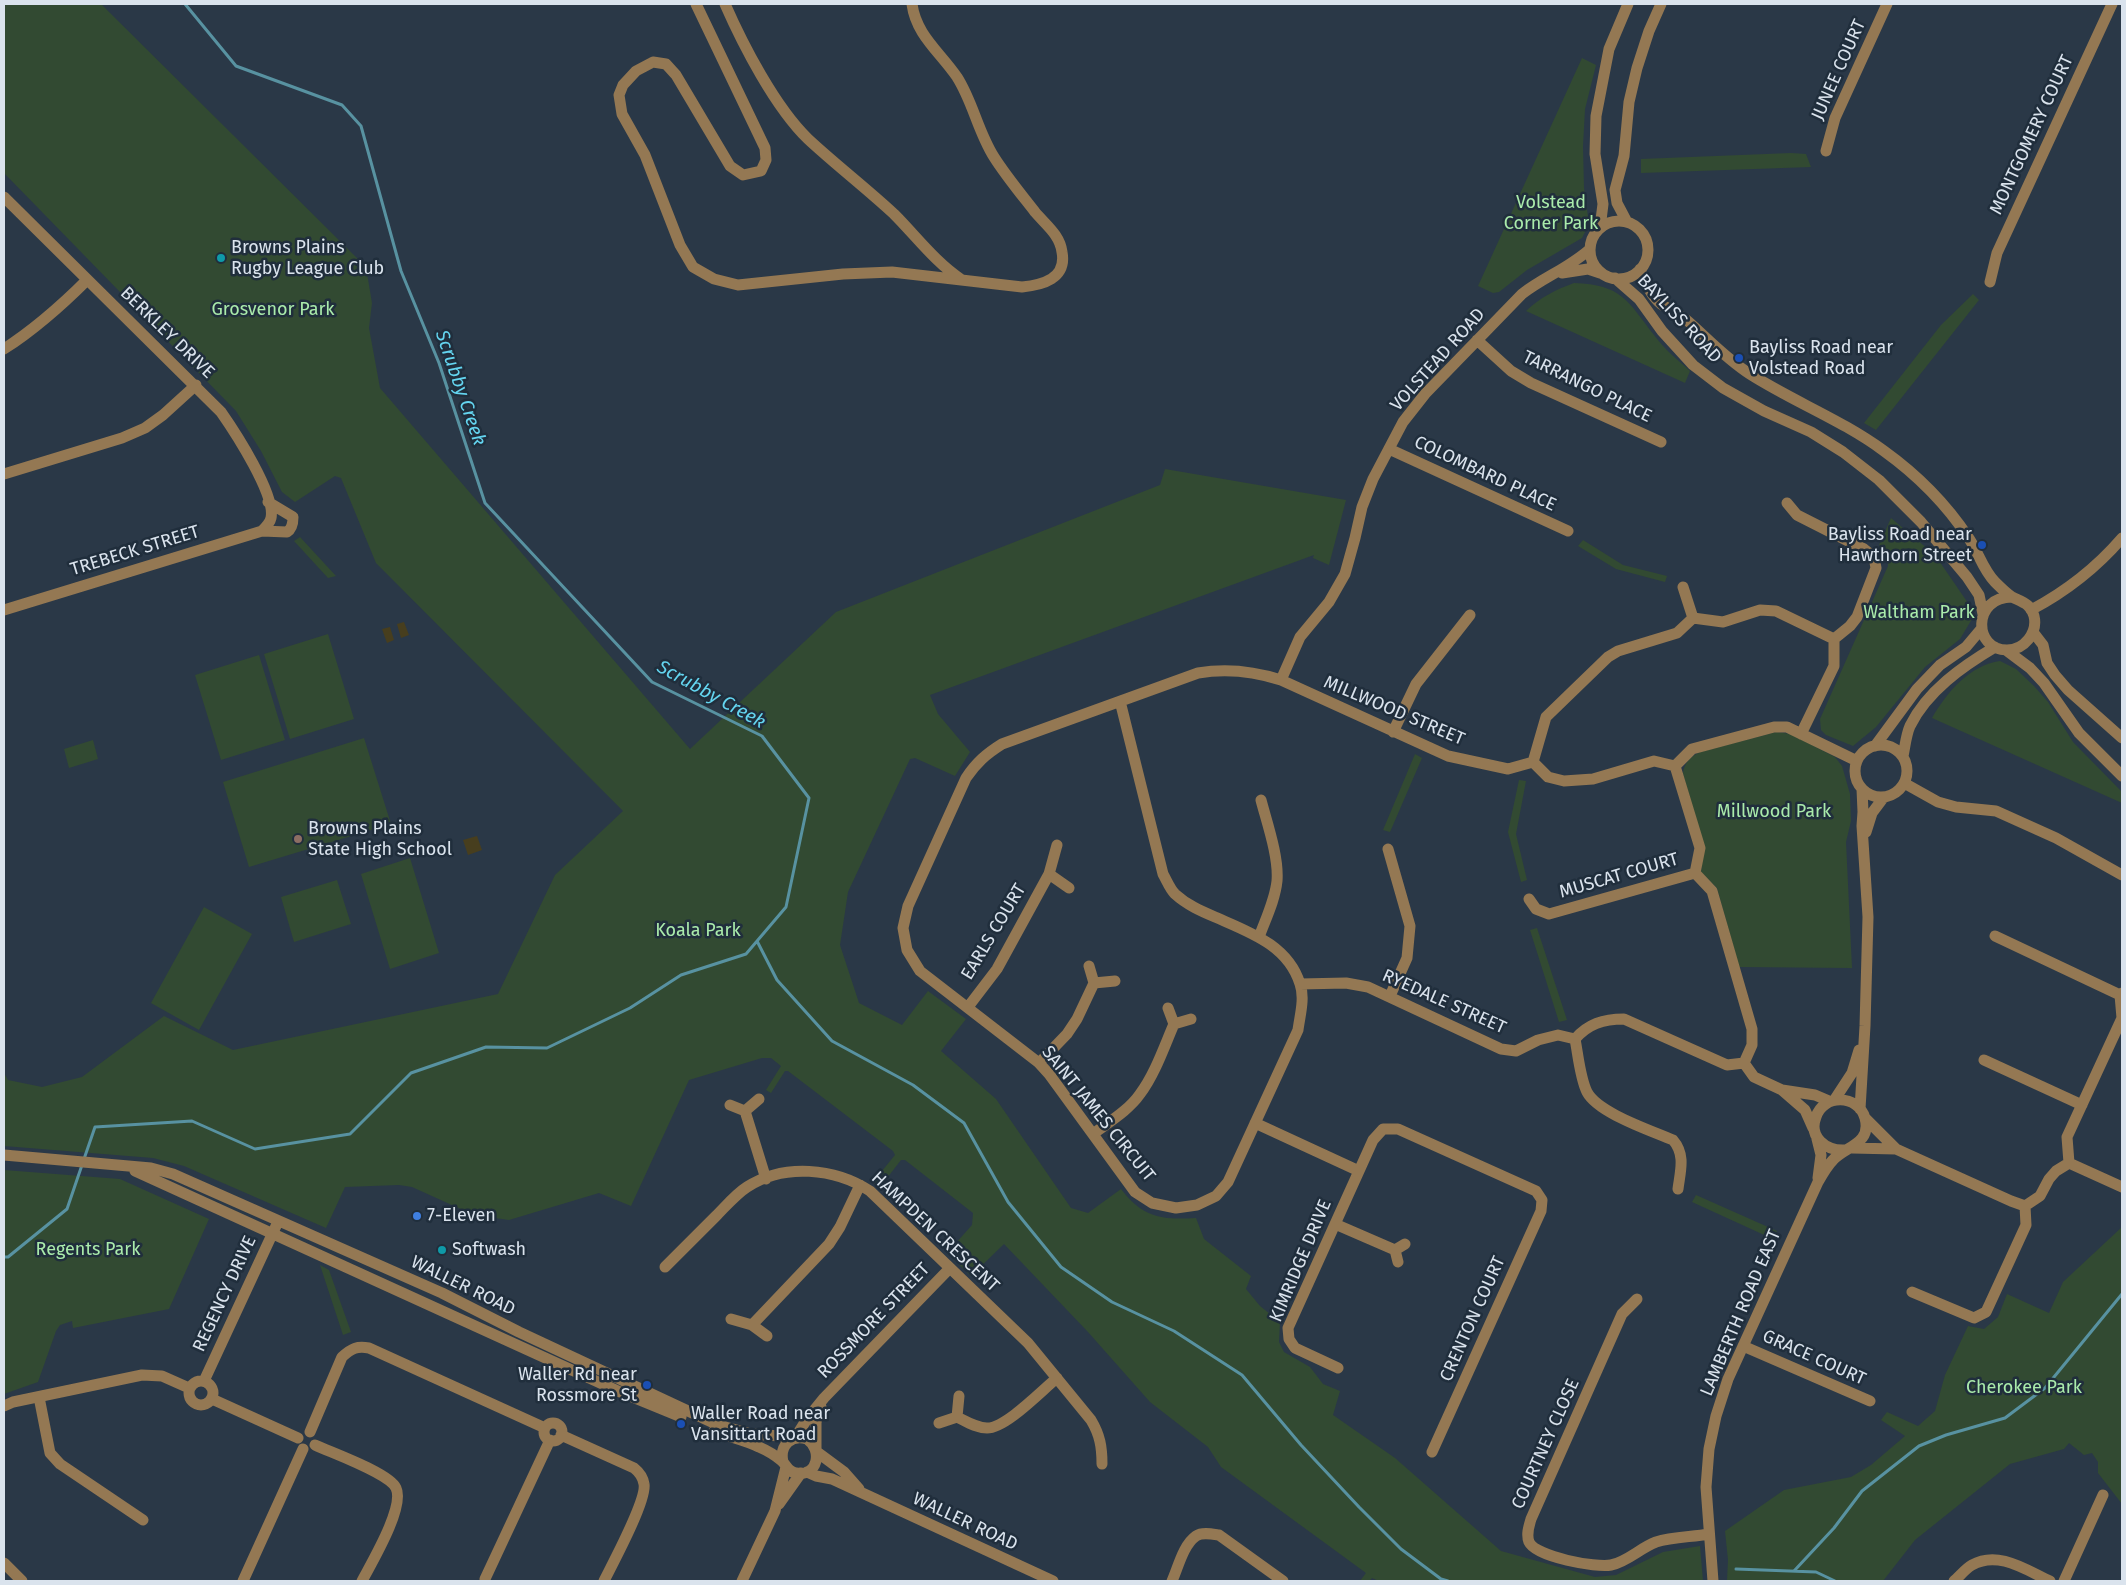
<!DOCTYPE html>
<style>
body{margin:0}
#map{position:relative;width:2126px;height:1585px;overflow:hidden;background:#2a3847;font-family:"Fira Sans",sans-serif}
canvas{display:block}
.frame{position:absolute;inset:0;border:5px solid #dae3ed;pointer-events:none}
</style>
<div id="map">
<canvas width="2126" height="1585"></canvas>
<div class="frame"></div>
</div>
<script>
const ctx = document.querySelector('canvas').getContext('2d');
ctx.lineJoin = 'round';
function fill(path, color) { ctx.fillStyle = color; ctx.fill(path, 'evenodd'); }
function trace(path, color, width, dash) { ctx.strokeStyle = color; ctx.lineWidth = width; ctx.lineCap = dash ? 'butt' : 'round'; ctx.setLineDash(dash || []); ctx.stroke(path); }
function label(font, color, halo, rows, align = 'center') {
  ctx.font = font + ' "Fira Sans",sans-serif'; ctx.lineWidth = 5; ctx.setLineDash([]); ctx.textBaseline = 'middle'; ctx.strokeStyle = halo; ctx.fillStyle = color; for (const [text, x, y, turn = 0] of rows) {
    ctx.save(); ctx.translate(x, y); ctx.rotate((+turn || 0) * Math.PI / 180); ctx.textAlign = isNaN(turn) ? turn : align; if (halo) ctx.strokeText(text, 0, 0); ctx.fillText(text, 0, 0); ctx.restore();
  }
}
fill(new Path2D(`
 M4,4H101L366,267L372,303L369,328L380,388L690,749L836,612L1160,485L1165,469L1346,500L1329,565L1313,558L1314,555L930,695L938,714L970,752L955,776L915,758L910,759L848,892L840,945L859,1003L902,1025L928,991L966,1019L941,1051L996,1099L1071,1208L1088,1213L1121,1189C1143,1218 1162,1220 1196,1218L1204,1239L1251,1276L1246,1289L1260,1306L1280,1322L1279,1342L1284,1352L1310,1367L1323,1384L1340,1391L1333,1415L1395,1458L1501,1551L1595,1577L1616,1575L1663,1552L1700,1546L1703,1581H1379L1372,1578L1369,1581H1360L1366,1573L1221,1467L1208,1447L1150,1402L1088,1332L1004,1244L971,1276L947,1253L972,1225L973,1213L905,1160H901L880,1187L873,1182L895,1155L893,1151L788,1071H785L771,1093L766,1090L781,1066L771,1058H762L689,1080L631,1206L599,1193L509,1220L474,1215L412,1187L399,1185L345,1187L326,1228L184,1166L153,1158L4,1146V1073L8,1080L42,1087L82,1077L164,1016L233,1050L498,994L555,875L623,811L376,563L341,478L335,476L295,502L282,492L261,451L236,411L4,173Z
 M1582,58L1596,65L1585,109L1583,146L1584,188L1589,224L1582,238L1527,270L1499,292L1493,293L1478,286Z
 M1791,153L1806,154L1811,167L1641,173V159Z
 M1574,283C1622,285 1627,300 1654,335C1664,349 1678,360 1690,371L1685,383L1526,311C1541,297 1555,290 1574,283Z
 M1973,294L1979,300L1876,430L1864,423L1941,325Z
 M1891,518L1935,555L1968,603L1972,619L1960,639L1925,667L1876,727L1853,746L1826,735L1821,730L1820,719L1888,566V557L1879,545Z
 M300,537L336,576L328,578L294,541Z
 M1583,540L1623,565L1667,576L1665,582L1616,569L1578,546Z
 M328,634L354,719L290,739L264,654Z
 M259,655L285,740L221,760L195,675Z
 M2000,661L2016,669L2034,686L2048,702L2073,742L2122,792V803L1932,718C1947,692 1970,665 2000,661Z
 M1776,732L1791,734L1835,757L1842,766L1850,794L1851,821L1846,842L1852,968L1739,967L1717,888L1701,872L1704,846L1683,774C1684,763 1690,757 1700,752Z
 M364,738L391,824L249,867L223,782Z
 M93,740L98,759L69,768L64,749Z
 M1415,754L1422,758L1390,832L1383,830Z
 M1519,780L1526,781L1516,834L1527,880L1521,882L1508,832Z
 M410,858L439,953L390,969L361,874Z
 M337,880L351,924L294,942L281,897Z
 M204,907L252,934L199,1030L151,1003Z
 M1537,928L1567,1020L1559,1022L1530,930Z
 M4,1170L120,1179L209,1219L169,1309L73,1328L72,1321L60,1325L56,1331L38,1382L4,1394Z
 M1696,1195L1777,1231L1773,1239L1692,1202Z
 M2122,1227V1504L2098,1473V1462L2092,1453L2084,1455L2069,1443L2064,1449L2010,1464L1915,1540L1883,1581H1727L1728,1560L1725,1531L1784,1490L1851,1477L1871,1465L1905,1436L1881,1420L1887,1412L1918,1426L1935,1411L1945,1375L1968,1326L1984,1329L1998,1317L2007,1294L2049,1313L2063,1282Z
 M320,1265L329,1270L351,1332L343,1335Z`), '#324a32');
fill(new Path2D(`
 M404,622L409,635L401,638L397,624Z
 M390,627L394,640L387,643L382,629Z
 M477,836L482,850L468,855L463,840Z`), '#473e1e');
trace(new Path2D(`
 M757,941L777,980L832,1041L913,1085L964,1123L1008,1202L1061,1267L1112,1302L1174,1331L1242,1375L1301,1445L1359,1507L1401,1549L1441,1579L1448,1581
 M84,1159L95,1127L192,1121L255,1149L350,1134L411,1073L486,1047L547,1048L630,1008L681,975L746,954L786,907L809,798L762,736L652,682L485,503L439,363L401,271L361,126L342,105L236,66L185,4
 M4,1257H8L67,1209L82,1165
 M1736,1569L1816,1572L1835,1581
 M1794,1571L1834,1528L1862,1491L1919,1446L1946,1435L2005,1418L2045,1388L2122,1294`), '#5892a1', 3);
trace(new Path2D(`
 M696,4L765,148L766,160L761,171L743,175L730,166L676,75L666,64L653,62L636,71L623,85L619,95L622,114L645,155L680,245L693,267L714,279L738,285L843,274L892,272L1022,287C1042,285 1067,279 1062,252C1060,235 1046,225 1035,212C1021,194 1006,176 994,157C978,132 973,102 957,77C940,52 916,35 912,4
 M725,4C743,45 775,107 808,139C836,165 866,188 894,214C916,236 935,262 962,280
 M1826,151L1835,118L1887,4
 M4,197L221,412C235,432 276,495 271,518C270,523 266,527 262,531L4,610
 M1590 250a29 29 0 1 1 58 0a29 29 0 1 1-58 0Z
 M1627,222L1617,203L1615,190L1624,156L1629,102L1637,68L1649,31L1661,4
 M1600,228L1603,204L1595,154L1596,116L1609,49L1628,4
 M1640,269C1645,281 1650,295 1661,304C1671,311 1681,315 1690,323C1709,340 1728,360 1750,374C1794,402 1842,420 1884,451C1916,474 1946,504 1968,537C1978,551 1983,570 1995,582C2000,587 2007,594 2012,597C2022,602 2031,604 2034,616C2038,633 2024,650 2007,650C1973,650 1972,597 2012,597
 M1562,273L1588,269L1600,273
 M1615,278L1639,299L1662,331L1693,365L1723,388L1764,411L1811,432L1843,452L1879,480L1921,522L1967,577L1979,595L1983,614
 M1990,282L1997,253L2112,4
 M1477,340L1511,371L1531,383L1661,442
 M4,349C35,329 61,306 87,280
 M1389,449L1568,531
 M4,474L122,438L145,428L163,415L196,385
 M1787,503L1797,515L1864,549L1874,557L1876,568L1857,617L1850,626L1834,639V666L1801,734
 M262,531L287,532C292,529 293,523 293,517L268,502
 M1683,587L1693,618
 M2031,610C2065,592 2097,567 2122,538
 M2033,632L2043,645L2047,663L2055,675L2068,690L2122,738
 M2006,650L2030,668L2044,683L2079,733L2122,776
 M1281,680L1300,637L1329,602L1345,574L1355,538L1362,507L1373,479L1403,422L1425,394L1522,294C1544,277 1569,268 1590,249
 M1120,701L1163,874C1167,881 1170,889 1175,894C1187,905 1201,911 1215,917C1249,932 1288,945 1300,984C1305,998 1300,1015 1298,1030L1228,1182L1216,1196L1197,1205L1176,1208L1152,1203L1135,1192L1049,1074L1039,1063L920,971L907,950L903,928L908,906L966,778C976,763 986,754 1002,744L1198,673C1227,668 1253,671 1281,680L1448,756L1508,769L1533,762L1548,777L1564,781L1593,779L1654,761L1675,766
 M1393,732L1416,684L1470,615
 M1855 771a26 26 0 1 1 52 0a26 26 0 1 1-52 0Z
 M1875,746L1917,689L1940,665L1966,647L1982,628
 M1903,756C1905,747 1906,735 1910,726C1927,691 1963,666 1995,647
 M1533,762L1546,717L1608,657L1618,651L1677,633L1693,618L1723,622L1760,610L1776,611L1834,639
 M1675,766L1700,848L1695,873L1712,891L1752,1029V1045L1744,1063
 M1675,766L1692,749L1774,727H1787L1857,761
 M1904,783L1938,802L1956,807L1996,811L2056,838L2122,875
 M1866,832L1872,813L1884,797
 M1057,845L1049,874L1069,888
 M1388,849L1410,926L1407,958L1390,996
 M1529,899L1536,909L1549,914L1695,873
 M1995,936L2120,995
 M1259,937C1266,918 1275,900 1277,881C1279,857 1267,823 1261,800
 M1089,966L1094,983L1115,981
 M1300,984L1346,983L1368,987L1501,1049L1516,1051L1538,1040L1558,1035L1575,1039C1588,1024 1603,1019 1624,1019L1727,1065L1744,1063L1754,1077L1782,1090L1815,1095L1829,1101
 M968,1007L997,969L1049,874
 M1168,1008L1174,1024L1191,1019
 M1575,1039C1578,1054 1580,1078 1587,1092C1598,1113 1650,1130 1673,1140C1686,1155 1680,1172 1678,1189
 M1984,1060L2082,1105
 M1039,1063L1067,1034L1077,1019L1094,983
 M1782,1090L1805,1110L1813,1128
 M1835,1099L1852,1073L1859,1050
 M730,1105L745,1111L759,1099
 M1860,1109L1865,1026L1868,917L1862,826L1863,812L1862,789
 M745,1111L766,1179
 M1865,1118L1896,1149L2011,1201L2025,1206L2040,1196L2049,1179L2056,1171L2069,1163L2067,1137L2122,1018L2120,995L2122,993
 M1255,1123L1359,1171L1373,1140L1383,1129H1398L1536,1191L1542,1200L1541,1211L1432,1452
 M1093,1134C1109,1122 1129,1110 1140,1094C1155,1074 1164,1047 1174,1024
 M1817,1139L1821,1155L1818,1178
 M1852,1148L1896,1149
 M4,1155L151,1168L173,1174L442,1293L519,1332L718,1425L751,1434L780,1436L791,1439
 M2069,1163L2122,1187
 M135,1171L620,1392L681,1417
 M1335,1224L1395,1250
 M1398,1262L1395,1250L1405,1244
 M665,1267C682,1250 699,1233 716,1216C726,1206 736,1194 747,1187C784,1163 835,1168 870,1191L1028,1343L1091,1420C1100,1435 1102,1447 1102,1464
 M1912,1292L1974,1318L1986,1312L2026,1225L2025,1206
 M1637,1299L1622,1314L1531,1519C1529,1526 1526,1534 1529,1542C1536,1557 1596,1568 1611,1565C1627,1562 1640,1548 1656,1542C1672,1537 1692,1537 1709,1534
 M731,1319L752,1325L767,1336
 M752,1325L829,1244L840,1227L860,1185
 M1743,1346L1870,1401
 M1338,1368L1295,1348L1289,1339L1288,1328L1359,1171
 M189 1393a12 12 0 1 1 24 0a12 12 0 1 1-24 0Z
 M204,1381L276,1226
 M39,1397L50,1453L60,1464L143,1520
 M212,1399L298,1438
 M4,1406L13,1402L142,1375L162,1376L189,1388
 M957,1417C967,1422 976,1428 987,1428C1006,1428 1041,1391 1057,1378
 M939,1423L957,1417L959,1396
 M544 1432a9 9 0 1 1 18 0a9 9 0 1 1-18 0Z
 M714,1431C729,1437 745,1440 759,1447C766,1450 776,1456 782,1461C787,1466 788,1472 796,1473C818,1477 823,1450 807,1439C792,1434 779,1445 783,1462
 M310,1432L342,1357C352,1348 357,1346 369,1348L545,1428
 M561,1435L634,1468C639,1472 643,1477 644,1484C647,1500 613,1563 604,1581
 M795,1438L807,1419L824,1398L950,1268
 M315,1445C332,1453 389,1473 396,1488C405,1507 372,1562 362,1581
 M816,1449V1422L821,1407
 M817,1452L844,1472L859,1489
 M807,1472L816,1476L832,1479L1053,1581
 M779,1504L801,1473
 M4,1563L22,1581
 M485,1579L550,1440
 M243,1581L303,1449
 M742,1581L775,1511L786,1467
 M1172,1581C1178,1568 1183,1545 1196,1536C1202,1532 1212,1534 1219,1535L1283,1581
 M1713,1581L1706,1487L1709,1449L1716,1416L1728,1379L1818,1182C1822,1175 1827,1166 1833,1160C1846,1146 1872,1144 1865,1118C1858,1094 1823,1094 1816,1117C1808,1137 1826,1151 1845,1150
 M1954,1581C1960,1576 1965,1569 1972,1565C1998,1550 2026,1570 2050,1581
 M2064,1581L2103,1495`), '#947853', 11);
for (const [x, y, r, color] of [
 [221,258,5,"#0f9aa8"],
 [1739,358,5,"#1a4fb4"],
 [1982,545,5,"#1a4fb4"],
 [298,839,5,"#8d6e63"],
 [417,1216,5,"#3f7fe0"],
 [442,1250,5,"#0f9aa8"],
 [647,1385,5,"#1a4fb4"],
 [681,1424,5,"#1a4fb4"]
]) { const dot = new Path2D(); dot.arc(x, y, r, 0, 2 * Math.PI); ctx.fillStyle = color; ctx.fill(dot); trace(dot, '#202e3c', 2); }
label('18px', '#dae3ed', '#202e3c', [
 ["JUNEE COURT",1839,70,-66],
 ["MONTGOMERY COURT",2032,135,-65],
 ["BAYLISS ROAD",1679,319,47],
 ["BERKLEY DRIVE",167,333,44],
 ["VOLSTEAD ROAD",1438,360,-48],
 ["TARRANGO PLACE",1587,387,26],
 ["COLOMBARD PLACE",1485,474,25],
 ["TREBECK STREET",135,551,-17],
 ["MILLWOOD STREET",1394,711,23],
 ["MUSCAT COURT",1619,876,-16],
 ["EARLS COURT",994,932,-59],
 ["RYEDALE STREET",1444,1002,24],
 ["SAINT JAMES CIRCUIT",1098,1114,51],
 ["HAMPDEN CRESCENT",935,1232,43],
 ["KIMRIDGE DRIVE",1301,1261,-67],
 ["WALLER ROAD",463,1286,26],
 ["REGENCY DRIVE",225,1294,-65],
 ["LAMBERTH ROAD EAST",1741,1313,-67],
 ["CRENTON COURT",1473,1319,-66],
 ["ROSSMORE STREET",874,1321,-46],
 ["GRACE COURT",1814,1358,24],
 ["COURTNEY CLOSE",1546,1444,-66],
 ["WALLER ROAD",965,1522,25]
]);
label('18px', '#aaebab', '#202e3c', [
 ["Volstead",1551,203],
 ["Corner Park",1551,224],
 ["Grosvenor Park",273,310],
 ["Waltham Park",1919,613],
 ["Millwood Park",1774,812],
 ["Koala Park",698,931],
 ["Regents Park",88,1250],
 ["Cherokee Park",2024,1388]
]);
label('18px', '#dae3ed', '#202e3c', [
 ["Browns Plains",231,248],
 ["Rugby League Club",231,269],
 ["Bayliss Road near",1749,348],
 ["Volstead Road",1749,369],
 ["Bayliss Road near",1972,535,"right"],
 ["Hawthorn Street",1972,556,"right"],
 ["Browns Plains",308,829],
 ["State High School",308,850],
 ["7-Eleven",427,1216],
 ["Softwash",452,1250],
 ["Waller Rd near",637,1375,"right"],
 ["Rossmore St",637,1396,"right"],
 ["Waller Road near",691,1414],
 ["Vansittart Road",691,1435]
], 'left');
label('italic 19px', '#64d5f0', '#202e3c', [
 ["Scrubby Creek",460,388,71],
 ["Scrubby Creek",711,695,29]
]);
</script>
